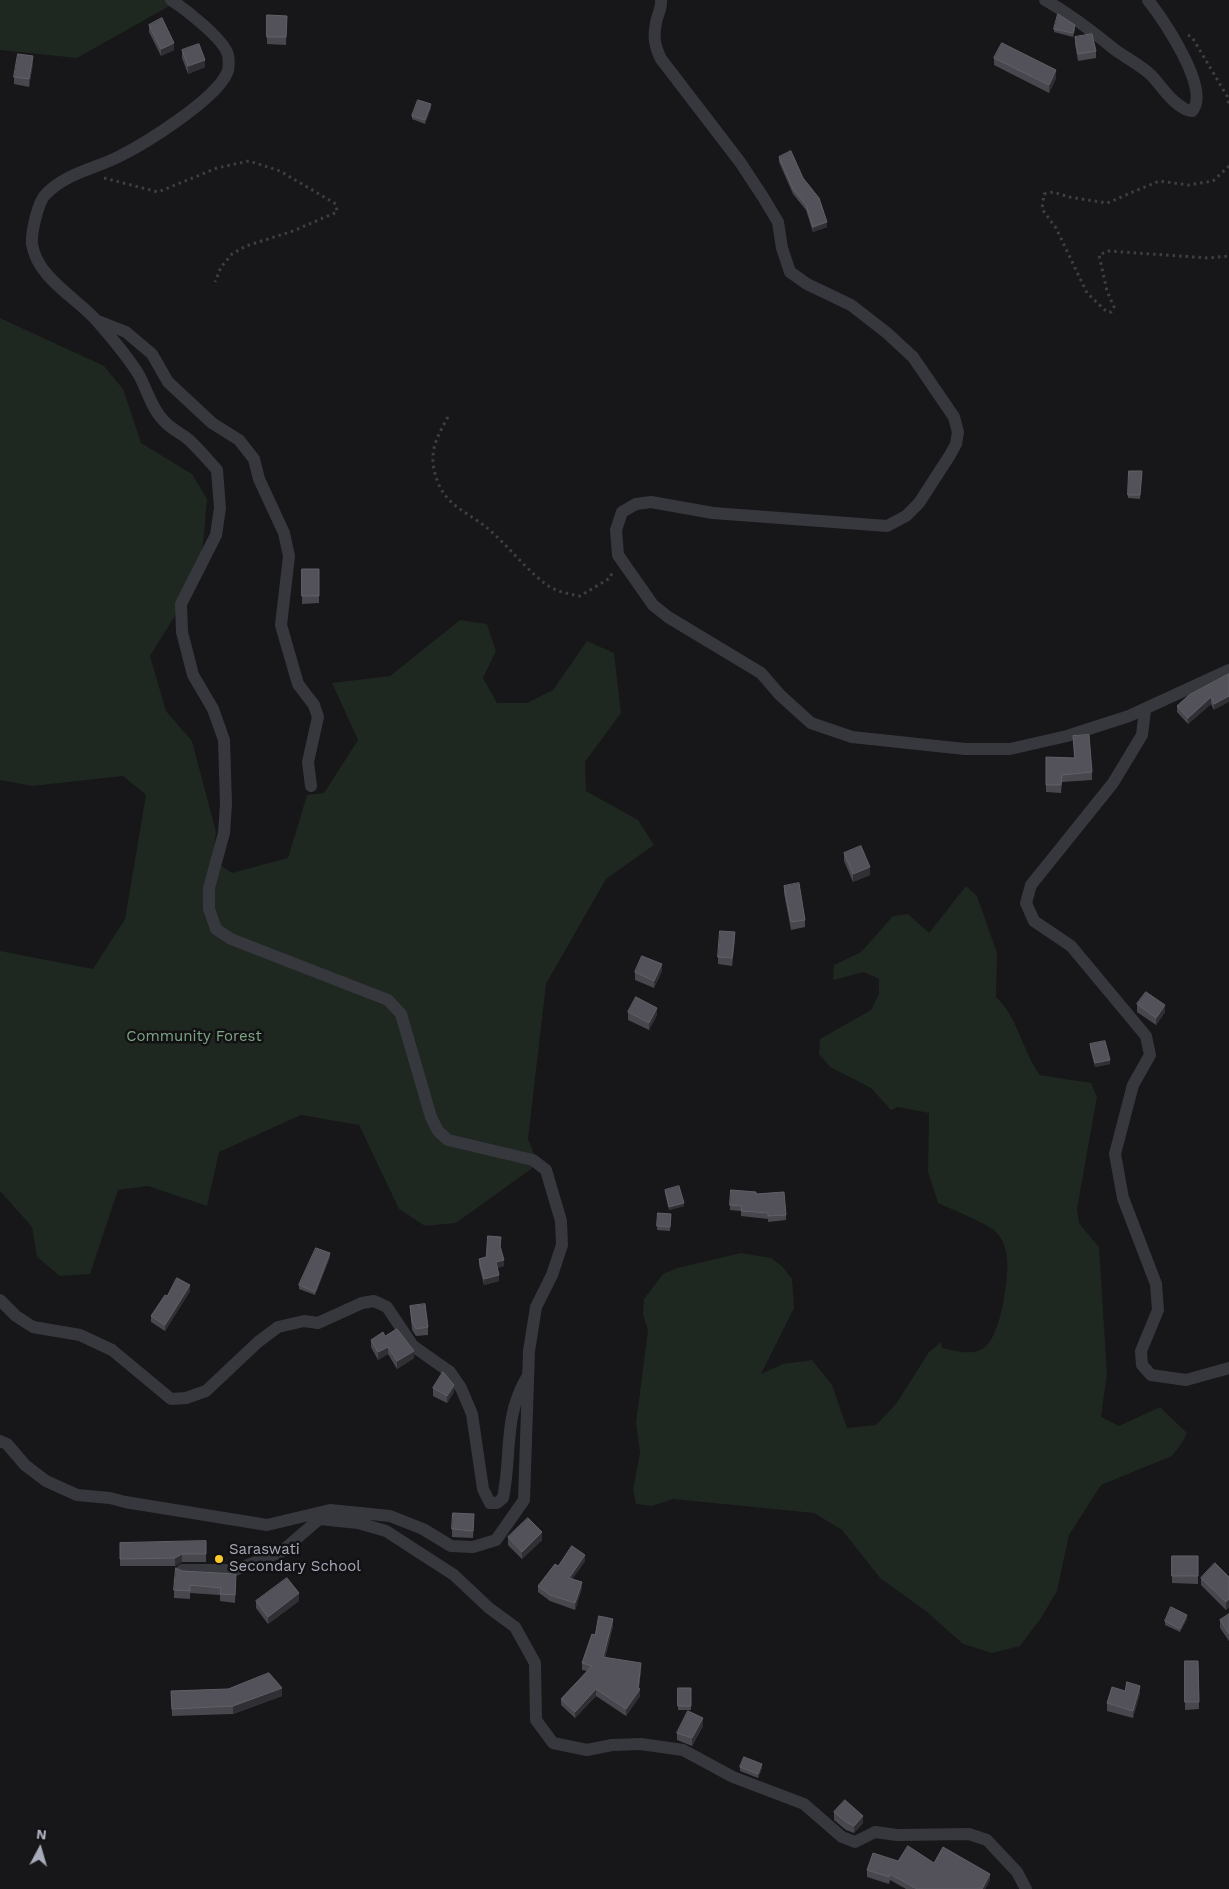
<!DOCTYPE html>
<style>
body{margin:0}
#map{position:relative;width:1229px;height:1889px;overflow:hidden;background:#171619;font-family:"Work Sans",sans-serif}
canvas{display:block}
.north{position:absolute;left:15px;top:1824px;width:50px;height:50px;-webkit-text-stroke:4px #121114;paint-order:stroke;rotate:6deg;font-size:14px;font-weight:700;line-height:20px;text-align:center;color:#a8abb9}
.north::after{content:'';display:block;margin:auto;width:18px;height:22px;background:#a8abb9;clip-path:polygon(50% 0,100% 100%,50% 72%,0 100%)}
</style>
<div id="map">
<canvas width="1229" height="1889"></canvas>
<div class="north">N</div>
</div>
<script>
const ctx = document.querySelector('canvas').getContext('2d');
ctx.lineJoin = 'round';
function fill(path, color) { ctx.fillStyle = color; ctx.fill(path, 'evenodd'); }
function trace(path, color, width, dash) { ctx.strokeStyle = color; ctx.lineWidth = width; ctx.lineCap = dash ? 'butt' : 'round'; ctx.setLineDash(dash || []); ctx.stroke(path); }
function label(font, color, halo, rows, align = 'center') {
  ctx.font = font + ' "Work Sans",sans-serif'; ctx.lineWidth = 5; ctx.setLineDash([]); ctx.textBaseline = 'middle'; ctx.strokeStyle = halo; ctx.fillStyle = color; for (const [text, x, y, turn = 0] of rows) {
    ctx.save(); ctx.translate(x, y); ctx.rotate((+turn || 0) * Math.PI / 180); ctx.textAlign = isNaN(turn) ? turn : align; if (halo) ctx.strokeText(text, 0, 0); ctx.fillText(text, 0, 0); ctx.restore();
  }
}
fill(new Path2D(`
 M0,0H180L77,58L0,50Z
 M0,318L104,366L123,389L141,443L192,474L207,499L202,558L194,585L150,656L166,711L192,741L216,832L213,860L232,873L288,858L307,795L324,793L358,740L332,683L390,676L460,620L487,624L496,651L483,678L497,703H527L553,690L587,641L614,653L621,713L585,762L586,791L638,820L654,845L606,879L546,984L528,1139L538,1164L456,1223L425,1226L399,1209L359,1125L301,1115L219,1152L207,1206L148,1186L118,1190L90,1274L60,1276L37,1257L32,1227L0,1191V951L93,969L125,919L146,795L123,776L32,786L0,780Z
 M966,886L977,896L997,953L996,997C1018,1017 1022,1051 1040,1075L1091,1083L1097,1097L1077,1209L1079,1223L1099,1247L1107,1374L1101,1417L1119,1426L1160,1407L1187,1433L1182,1443L1172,1456L1101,1485L1069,1535L1057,1591L1041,1618L1020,1646L992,1653L963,1644L927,1612L880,1578L842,1530L814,1513L673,1499L652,1506L636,1504L633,1489L640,1453L636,1423L648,1330L643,1314L644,1299L663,1274L677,1268L741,1253L771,1258L783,1267L792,1279L794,1308L761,1374L783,1364L812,1360L832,1385L847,1428L876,1425L896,1404L929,1352L941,1342L942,1348C956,1351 974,1357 986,1346C1001,1333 1009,1277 1007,1258C1006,1249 1003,1240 997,1233C989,1224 951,1209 938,1203L928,1172L929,1113L898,1107L891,1110L871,1088L830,1067L819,1054L820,1039L871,1010L879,994V979L864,972L833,980L834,965L861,952L893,916L908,914L929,933Z`), '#1e2720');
trace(new Path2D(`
 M1188,35L1192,37L1227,96L1229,105
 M1229,166L1213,181L1188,185L1159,181L1107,203L1069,197L1053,192L1044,194L1042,209L1056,228L1087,293L1107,312H1111L1114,307L1107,291L1099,255L1108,251L1208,258L1229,256
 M104,178L158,192L217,168L249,161L280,171L336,204L337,212L293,231L246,246L232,254L221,267L215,282
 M448,417C434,442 427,456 439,485C448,506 470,514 486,527C508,545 525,569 547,585C557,592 569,594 580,596L610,578L613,570`), '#3d3f45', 3, [2.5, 4]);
trace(new Path2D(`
 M661,0C662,9 657,15 656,23C653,37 655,47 661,59L740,162L763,197L778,222L782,248L790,272L807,284L851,305L887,333L913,357L954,417L958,432L956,444L950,455L919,503L906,516L887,526L713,513L651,502L636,504L622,512L616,530L618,555L653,605L668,617L761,673L780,695L811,723L852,737L965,749H1010L1067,736L1129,716L1229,670
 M1045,0C1070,14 1092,31 1114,49C1126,58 1141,65 1152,76C1162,87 1176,109 1192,111C1212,90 1162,18 1148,0
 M98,321L126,332L152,354L168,382L212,423L239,440L254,459L259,479L284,533L289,556L281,625L298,684L314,705L318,717L308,762L311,786
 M1145,710L1142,735L1113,783L1031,885L1026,903L1034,921L1071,946L1146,1036L1150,1055L1133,1085L1115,1154L1123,1198L1156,1284L1158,1310L1141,1351L1142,1365L1151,1375L1186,1380L1229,1368
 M0,1300L16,1316L33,1327L80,1335L112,1350L171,1399L186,1398L206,1391L258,1342L278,1327L304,1321L318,1323L362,1303L374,1301L387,1307L413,1346L450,1372L461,1388L472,1414L483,1489L490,1503H497L503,1498C512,1455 503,1417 527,1377
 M0,1441L7,1444L25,1465L46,1481L77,1495L110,1498L125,1502L267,1525L330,1510L390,1516L423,1529L451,1546L473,1547L496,1540L524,1500L529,1351L536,1307L552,1275L562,1245L561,1221L546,1170L533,1160L448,1140L438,1131L431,1117L401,1014L388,1000L231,939L216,929L209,909V888L224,833L226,804L224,740L213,709L193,675L182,632L181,604L216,535L220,508L217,470C208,460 199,449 189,440C181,433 171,429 164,421C152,409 147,390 139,375C128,357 111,337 97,321C77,298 37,278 32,244C31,233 38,201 46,194C66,173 95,169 120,156C146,143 215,100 227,73C229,70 229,59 228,55C224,39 185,9 171,0
 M320,1519L358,1523L386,1531L454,1575L489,1608L515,1627L535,1663L536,1720L553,1743L587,1750L612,1745L641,1744L683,1750L733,1777L804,1804L842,1837L855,1842L875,1832L897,1835L969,1834L987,1840L1017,1872L1026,1889
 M182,1570H235L281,1552L324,1515`), '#37383e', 12);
fill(new Path2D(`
 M267,15L287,16L286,45L267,44Z
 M149,25L174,50L161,56L149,32Z
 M1054,29H1075L1073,37L1054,32Z
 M1075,37L1096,51V58L1078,61L1075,44Z
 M182,50L205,67L188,74L182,58Z
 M994,58L1056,78L1049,93L994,65Z
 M33,63L29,87L14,84V77Z
 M431,108L425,124L412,119V116Z
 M779,157L803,178L827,227L813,232L806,210L793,194L779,162Z
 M1129,471H1142L1140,499L1128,498Z
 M302,569H319V603L302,604Z
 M1229,674L1214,710L1211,704L1188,724L1177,712V706Z
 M1073,736L1092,772V780L1062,782L1061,793L1046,792V785L1074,758Z
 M844,853L870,875L853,882L844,861Z
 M784,886L805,920V927L791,930L784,893Z
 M735,940L732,966L718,964V957Z
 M662,971L654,988L635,980V972Z
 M1137,1004L1165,1012L1156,1025L1137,1012Z
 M628,1012L657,1015L649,1030L628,1020Z
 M1090,1044L1110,1064L1095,1067L1090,1048Z
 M665,1190L684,1206L669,1210L665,1193Z
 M756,1194L786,1215V1220L768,1222V1219L741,1216V1211L730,1210V1205Z
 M658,1213L671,1214L670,1231L657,1230Z
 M501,1243L500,1248L504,1266L497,1268L499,1281L484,1285L479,1265V1259L486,1257Z
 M330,1257L315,1295L299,1289V1285Z
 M190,1291L165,1331L151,1322V1316L167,1296Z
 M410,1306L428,1327V1335L416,1336L412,1330Z
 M385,1336L414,1358L397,1369L388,1354L378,1360L371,1347V1340Z
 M433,1388L454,1392L447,1403L433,1396Z
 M474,1522L473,1538L452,1537V1529Z
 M508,1537L542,1540L522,1559L508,1545Z
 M206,1541V1562H182L175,1566H120V1543Z
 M1172,1556H1198V1584L1172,1583Z
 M585,1561L572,1579L582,1588L575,1610L550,1601L538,1592V1586L558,1566Z
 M182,1571L236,1582L235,1603L220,1601V1595L190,1593V1599L174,1598V1590Z
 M1229,1577V1607L1226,1610L1201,1585V1578Z
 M256,1601H299L268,1624L256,1608Z
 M1229,1614V1641L1220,1628V1620Z
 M1187,1619L1180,1632L1165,1625V1621Z
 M613,1626L605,1658L641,1670L639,1688L640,1696L626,1716L596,1696L575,1718L561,1705V1699L587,1671L582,1670V1663L595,1635Z
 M1185,1661H1198L1199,1709L1185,1710Z
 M678,1688H691V1710H678Z
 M171,1691L282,1696L233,1714L172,1716Z
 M1125,1691L1140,1693L1133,1718L1107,1711V1703Z
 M703,1726L692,1746L677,1740V1733Z
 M740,1767L762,1768L758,1778L740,1771Z
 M834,1812L863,1823L854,1833L846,1830L834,1820Z
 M898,1861L934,1863L990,1880L985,1889H906L890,1880L889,1884L867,1877V1870Z`), '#48474e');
fill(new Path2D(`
 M174,43V50L161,56V49Z
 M33,56V63L29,87V79Z
 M205,60V67L188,74V66Z
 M1056,70V78L1049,93V85Z
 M431,104V108L425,124V120Z
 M827,222V227L813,232V227Z
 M1229,696V702L1214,710V704Z
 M1211,697V704L1188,724V718Z
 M870,867V875L853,882V874Z
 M662,964V971L654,988V981Z
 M1165,1005V1012L1156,1025V1018Z
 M657,1008V1015L649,1030V1023Z
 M1110,1060V1064L1095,1067V1063Z
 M684,1203V1206L669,1210V1207Z
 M330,1253V1257L315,1295V1292Z
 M504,1260V1266L496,1268V1262Z
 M499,1275V1281L484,1285V1279Z
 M190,1285V1291L165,1331V1325Z
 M388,1347V1354L378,1360V1352Z
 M414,1351V1358L397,1369V1361Z
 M454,1385V1392L447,1403V1396Z
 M542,1532V1540L522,1559V1552Z
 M182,1554V1562L175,1566V1558Z
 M585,1555V1561L569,1584V1578Z
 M582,1582V1588L575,1610V1603Z
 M299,1593V1601L268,1624V1617Z
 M1229,1599V1607L1226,1610V1602Z
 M1187,1615V1619L1180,1632V1629Z
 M613,1619V1626L603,1664V1657Z
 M641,1663V1670L638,1692L640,1689V1696L626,1716V1709L638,1688Z
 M1140,1686V1693L1133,1718V1711Z
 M282,1688V1696L233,1714V1706Z
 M596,1689V1696L575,1718V1712Z
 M703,1718V1726L692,1746V1738Z
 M762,1764V1768L758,1778V1774Z
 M863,1816V1823L854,1833V1826Z
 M990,1874V1880L985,1889H982Z`), '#302f34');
const building = new Path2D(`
 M1058,14L1075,25L1073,33L1054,29Z
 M267,15L287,16L286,37H267Z
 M162,18L174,43L161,49L149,25Z
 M1092,34L1096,51L1078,54L1075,37Z
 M1002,43L1056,70L1049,85L994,58Z
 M199,44L205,60L188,66L182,50Z
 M18,54L33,56L29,79L14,77Z
 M418,100L431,104L425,120L412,116Z
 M791,151L803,178L819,198L827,222L813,227L806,205L793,189L779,157Z
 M1129,471H1142L1140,495H1128Z
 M302,569H319V596H302Z
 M1229,674V696L1214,704L1211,697L1188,718L1177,706L1189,695Z
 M1089,735L1092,772L1062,775L1061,785H1046V757L1075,758L1073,736Z
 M861,846L870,867L853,874L844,853Z
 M799,883L805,920L791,922L784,886Z
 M720,931L735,932L732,958L718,957Z
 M642,956L662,964L654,981L635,972Z
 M1146,992L1165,1005L1156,1018L1137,1004Z
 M636,997L657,1008L649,1023L628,1012Z
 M1105,1041L1110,1060L1095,1063L1090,1044Z
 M679,1186L684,1203L669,1207L665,1190Z
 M731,1190L756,1192V1194L784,1192L786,1215L768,1216V1213L741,1211L742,1206L730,1205Z
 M658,1213L671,1214L670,1227L657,1226Z
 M488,1236L501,1237L500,1246L504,1260L496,1262L499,1275L484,1279L479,1259L486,1257Z
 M316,1248L330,1253L315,1292L299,1285Z
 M177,1278L190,1285L165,1325L151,1316L165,1295L167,1296Z
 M425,1304L428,1327L416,1329L412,1322L410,1306Z
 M397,1329L414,1351L397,1361L388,1347L378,1352L371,1340L383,1332L385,1336Z
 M443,1372L454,1385L447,1396L433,1388Z
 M453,1513L474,1514L473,1531L452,1529Z
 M528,1518L542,1532L522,1552L508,1537Z
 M206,1541V1554H182L175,1558L120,1559V1543Z
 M572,1546L585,1555L569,1578L582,1582L575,1603L550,1595L538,1586L555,1564L558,1566Z
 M1172,1556H1198V1576H1172Z
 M1215,1563L1229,1577V1599L1226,1602L1201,1578Z
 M176,1568L182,1571L236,1574L235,1595L220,1594L221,1588L190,1585V1591L174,1590Z
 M287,1578L299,1593L268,1617L256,1601Z
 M1171,1607L1187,1615L1180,1629L1165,1621Z
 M1229,1614V1634L1220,1620Z
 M599,1616L613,1619L603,1657L641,1663L638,1688L640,1689L626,1709L596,1689L575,1712L561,1699L592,1666L582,1663L592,1634L595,1635Z
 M1185,1661H1198L1199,1702H1185Z
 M269,1673L282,1688L233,1706L172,1709L171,1691L228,1689Z
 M1127,1682L1140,1686L1133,1711L1107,1703L1112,1687L1125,1691Z
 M678,1688H691V1706H678Z
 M688,1711L703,1718L692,1738L677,1733Z
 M744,1757L762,1764L758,1774L740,1767Z
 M845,1800L863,1816L854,1826L846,1822L834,1812Z
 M908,1846L934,1863L943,1847L990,1874L982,1889H917L890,1874L889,1877L867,1870L873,1853L898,1861Z`);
fill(building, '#53525a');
trace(building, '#606068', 1);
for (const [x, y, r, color] of [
 [219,1559,5,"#fccb2b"]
]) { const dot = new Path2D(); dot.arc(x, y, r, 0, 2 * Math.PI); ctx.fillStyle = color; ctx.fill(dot); trace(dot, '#121114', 2); }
label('15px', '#7ea584', '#121114', [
 ["Community Forest",194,1037]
]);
label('15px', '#a8abb9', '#121114', [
 ["Saraswati",229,1550],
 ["Secondary School",229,1567]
], 'left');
</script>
